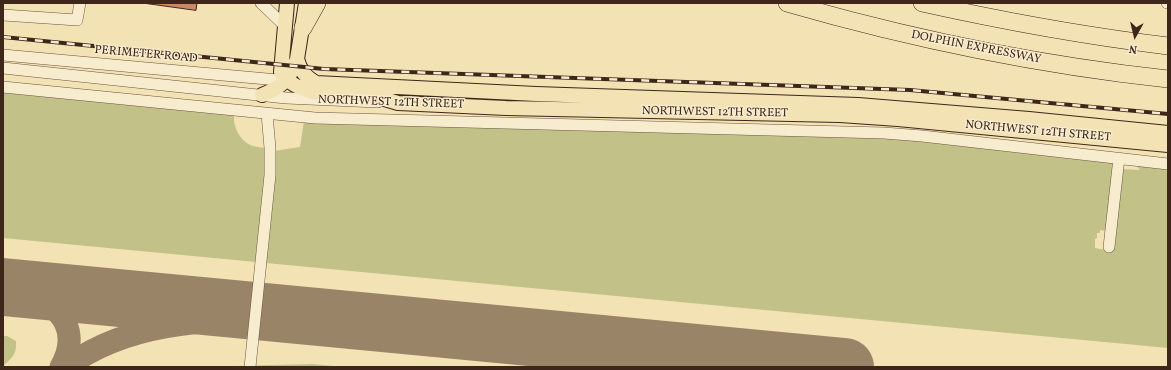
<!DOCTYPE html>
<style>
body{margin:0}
#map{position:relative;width:1171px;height:370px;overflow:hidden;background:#f3e2b4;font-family:Vollkorn,serif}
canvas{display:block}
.frame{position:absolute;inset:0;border:4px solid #3f261b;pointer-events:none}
.north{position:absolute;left:1115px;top:16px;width:40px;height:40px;-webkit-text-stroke:3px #f7ecce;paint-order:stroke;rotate:188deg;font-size:11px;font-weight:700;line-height:16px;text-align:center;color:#3f261b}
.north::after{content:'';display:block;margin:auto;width:14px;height:18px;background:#3f261b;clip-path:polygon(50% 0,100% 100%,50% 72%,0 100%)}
</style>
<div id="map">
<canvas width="1171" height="370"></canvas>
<div class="frame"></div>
<div class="north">N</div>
</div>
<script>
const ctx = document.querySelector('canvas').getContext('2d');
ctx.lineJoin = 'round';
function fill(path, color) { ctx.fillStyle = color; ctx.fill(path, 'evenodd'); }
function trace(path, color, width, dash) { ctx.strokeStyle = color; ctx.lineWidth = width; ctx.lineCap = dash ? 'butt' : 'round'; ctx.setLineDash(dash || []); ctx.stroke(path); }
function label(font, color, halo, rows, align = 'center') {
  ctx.font = font + ' Vollkorn,serif'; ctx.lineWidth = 3; ctx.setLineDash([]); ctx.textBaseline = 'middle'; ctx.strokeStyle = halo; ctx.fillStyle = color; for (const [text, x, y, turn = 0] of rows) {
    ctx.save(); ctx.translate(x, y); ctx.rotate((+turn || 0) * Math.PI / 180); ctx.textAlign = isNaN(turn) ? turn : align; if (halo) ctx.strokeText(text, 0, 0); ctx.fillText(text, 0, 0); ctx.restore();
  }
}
fill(new Path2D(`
 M3,91L234,115C233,127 239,139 250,145C255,147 261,147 266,148V184L256,262L3,238Z
 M304,121L916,139L1114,163L1107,231L1100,230V233H1097V238L1095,239V248L1106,250L1120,169L1140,170L1136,165L1168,169V348L266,263L274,151L300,147Z
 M3,336H7L16,341C17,354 12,358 3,366Z
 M313,364L344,367H227L235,366Z`), '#c2c188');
trace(new Path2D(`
 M3,293L130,299
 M31,294C64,309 80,333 61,367
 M625,346C640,351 654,355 665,367
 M66,367C136,316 224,319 306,322C343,323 381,325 418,326`), '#998468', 23);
trace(new Path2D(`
 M3,287L845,367`), '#998468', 58);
const building = new Path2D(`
 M143,3H197L196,10Z`);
fill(building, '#cb8865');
trace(building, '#3f261b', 1);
const minor = new Path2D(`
 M261,3L285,26
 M1167,3H1168
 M3,15L77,20L80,3
 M3,55L289,81
 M3,68L286,98L378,102
 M3,87L315,118L884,133L922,136L1168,164
 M1109,247L1119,158
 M250,367L270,175V148L267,114`);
const major = new Path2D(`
 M287,3L281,72C289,84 299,88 313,92L371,95L398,103L506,108L840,115L898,119L1168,145
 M297,59C300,71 306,77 316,83L536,94L858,105L1029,119L1168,133
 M262,95C282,87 290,79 297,59L306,3`);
const highway = new Path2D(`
 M787,3C912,39 1039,65 1168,79
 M922,3C1003,21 1085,36 1168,46
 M303,28L317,3`);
trace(minor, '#6c5541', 12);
trace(major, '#3f261b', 16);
trace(highway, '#3f261b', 18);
trace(minor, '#f7ecce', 11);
trace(major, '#f3e2b4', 14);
trace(highway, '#f3e2b4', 17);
const rail = new Path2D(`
 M3,37L324,69L910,90L1168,114`);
trace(rail, '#3f261b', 4);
trace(rail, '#f7ecce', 2.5, [8]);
label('12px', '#3f261b', '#f7ecce', [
 ["DOLPHIN EXPRESSWAY",976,48,11],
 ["PERIMETER ROAD",146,55,5],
 ["NORTHWEST 12TH STREET",391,103,2],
 ["NORTHWEST 12TH STREET",715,113,1],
 ["NORTHWEST 12TH STREET",1038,132,5]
]);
</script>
